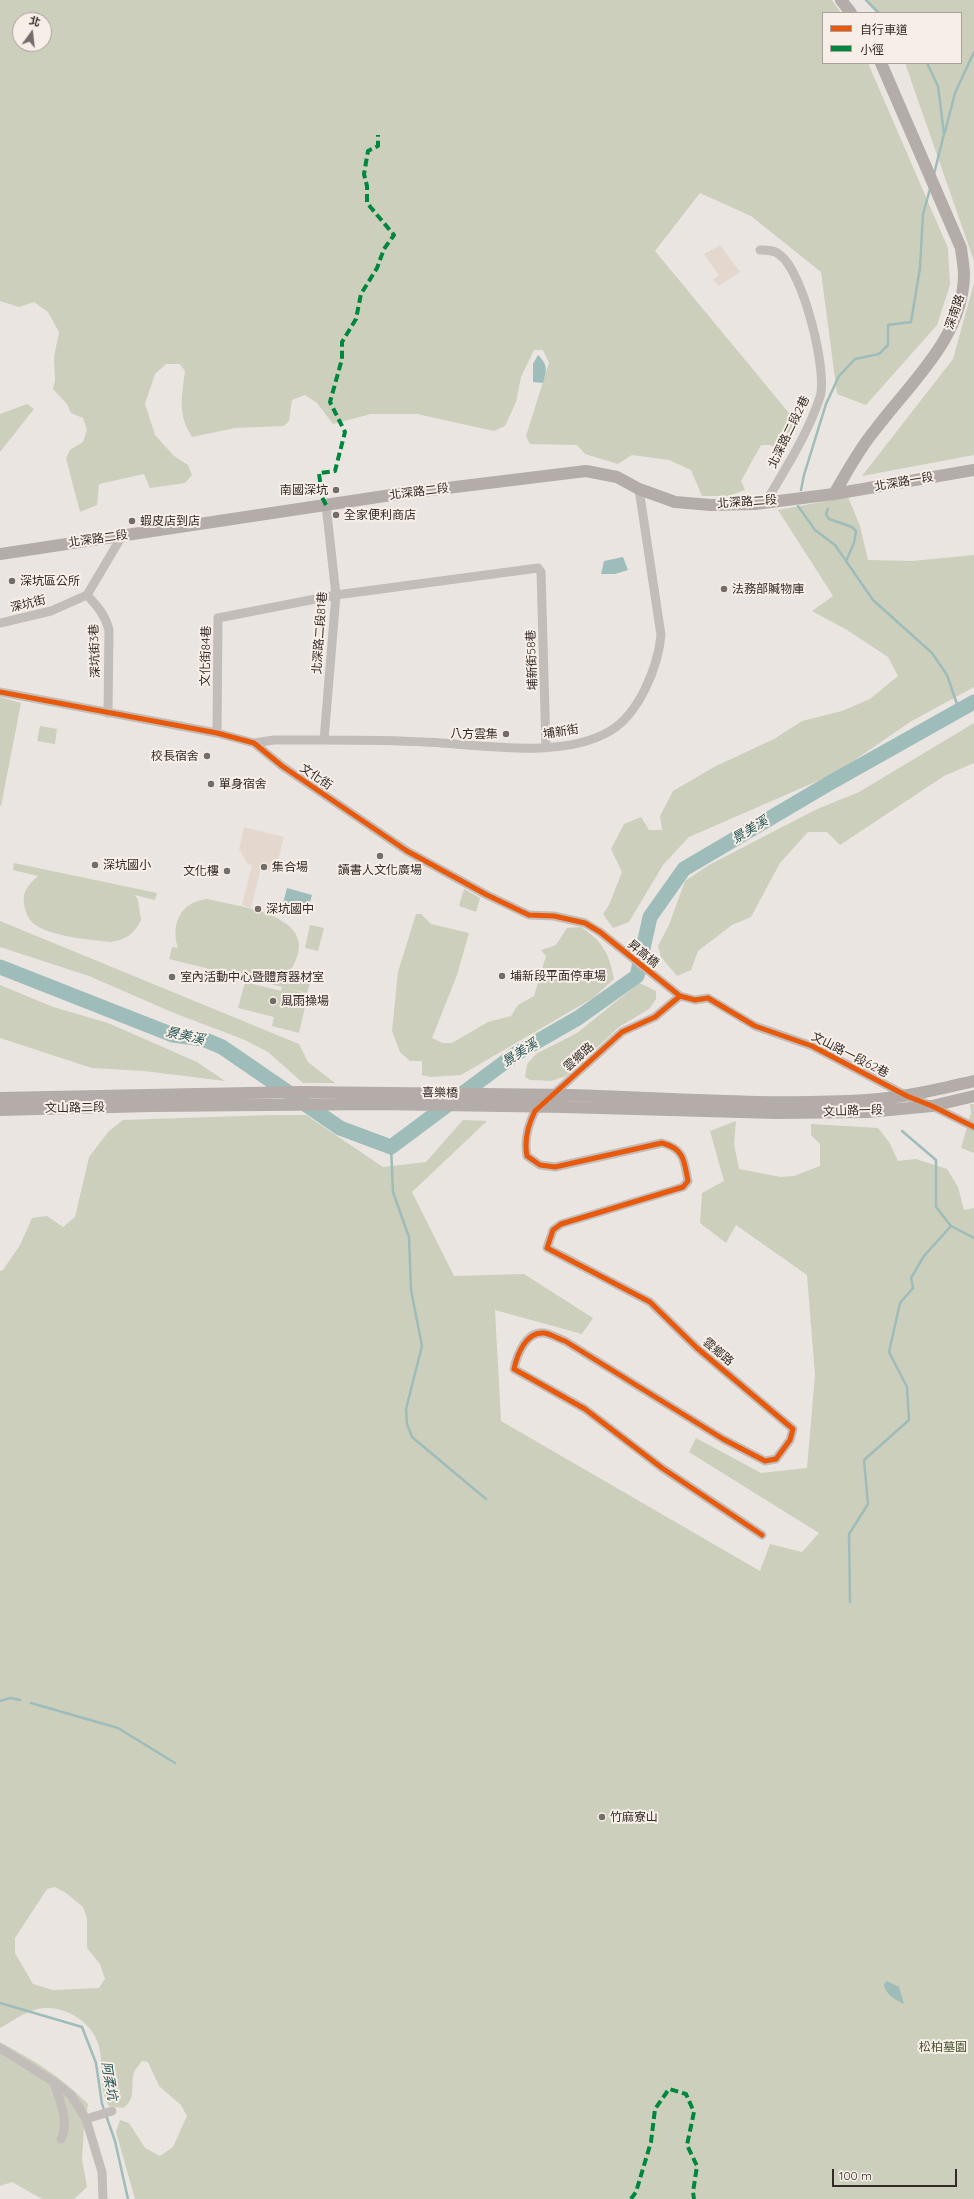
<!DOCTYPE html>
<meta charset="utf-8">
<style>
body{margin:0}
#map{position:relative;width:974px;height:2199px;overflow:hidden;background:#eae5e0;font-family:Quicksand,"Noto Sans TC",sans-serif}
canvas{display:block}
.legend{position:absolute;left:822px;top:12px;width:140px;height:52px;box-sizing:border-box;background:#f7efe7;border:1px solid #a9a19b;margin:0;padding:5px 7px;list-style:none;font-size:12px;color:#342b28}
.legend li{display:flex;align-items:center;gap:8px;height:20px}
.legend b{width:20px;border:1px solid #a9a19b}
.north{position:absolute;left:12px;top:12px;width:40px;height:40px;box-sizing:border-box;background:#f7efe7;border:1px solid #a9a19b;border-radius:50%;rotate:15deg;font-size:11px;font-weight:700;line-height:16px;text-align:center;color:#342b28}
.north::after{content:'';display:block;margin:auto;width:14px;height:18px;background:#746c68;clip-path:polygon(50% 0,100% 100%,50% 72%,0 100%)}
.scale{position:absolute;left:832px;top:2169px;width:125px;height:18px;box-sizing:border-box;border:2px solid #342b28;border-top:0;padding-left:5px;font-size:12px;line-height:14px;white-space:nowrap;color:#342b28;-webkit-text-stroke:3px #f7efe7;paint-order:stroke}
</style>
<div id="map">
<canvas width="974" height="2199"></canvas>
<ul class="legend">
<li><b style="height:5px;background:#e8590c"></b>自行車道</li>
<li><b style="height:5px;background:#00873e"></b>小徑</li>
</ul>
<div class="north">北</div>
<div class="scale">100 m</div>
</div>
<script>
const ctx = document.querySelector('canvas').getContext('2d');
ctx.lineJoin = 'round';
function fill(path, color) { ctx.fillStyle = color; ctx.fill(path, 'evenodd'); }
function trace(path, color, width, dash) { ctx.strokeStyle = color; ctx.lineWidth = width; ctx.lineCap = dash ? 'butt' : 'round'; ctx.setLineDash(dash || []); ctx.stroke(path); }
function label(font, color, halo, rows, align = 'center') {
  ctx.font = font + ' Quicksand,"Noto Sans TC",sans-serif'; ctx.lineWidth = 4; ctx.setLineDash([]); ctx.textBaseline = 'middle'; ctx.strokeStyle = halo; ctx.fillStyle = color; for (const [text, x, y, turn = 0] of rows) {
    ctx.save(); ctx.translate(x, y); ctx.rotate((+turn || 0) * Math.PI / 180); ctx.textAlign = isNaN(turn) ? turn : align; if (halo) ctx.strokeText(text, 0, 0); ctx.fillText(text, 0, 0); ctx.restore();
  }
}
fill(new Path2D(`
 M0,0H832L841,13H823V63H868L948,248L950,285L937,325L866,405L837,394L821,272L751,216L700,193L655,251L789,413L795,426L781,451L770,445H761L741,481L745,490L728,496H702L691,470L669,460L632,455L618,464L585,454L577,445L530,444L526,436L549,363L543,350H534L521,377L516,402L505,426L494,431L417,414H371L333,424L317,403L305,395L292,400L289,421L284,426L235,428L192,437C177,413 182,397 185,371L180,364H166L155,374L145,404L155,435L174,456L188,465L192,475L185,483L150,488L144,474L99,484L97,505L80,512L66,458L70,450L83,442L87,430L83,418L71,413L67,404L53,389L55,380L54,357L59,332L48,312L34,302L19,307L0,301ZM20,20H44V44H20Z
 M865,0H974V261L905,63H961V13H876Z
 M974,283V455L862,476L953,359Z
 M27,404L34,409L0,452V414Z
 M848,497L860,526L868,560L912,561L974,555V687L910,722L836,773L689,837L663,865L629,922L613,928L603,914L609,905L622,872L611,849L624,824L641,817L649,830H662L660,816L673,791L714,767L774,739L802,721L842,711L870,699L898,676L888,657L847,630L812,611L833,596L778,510Z
 M0,697L21,703L1,806H0Z
 M974,723V763L944,776L840,845L827,832H808L780,863L751,917L732,925L698,951L691,970L677,976L661,957L658,946L669,925L685,881L709,865L815,810L859,792Z
 M40,726L57,729L55,744L37,741Z
 M14,863L157,893L155,900L135,895L138,900L141,920C134,934 126,940 110,942C91,940 47,936 33,923C28,919 25,911 24,904C22,891 29,884 38,876L13,870Z
 M464,889L480,898L476,912L459,906Z
 M208,899C234,906 309,913 298,954C295,963 292,971 283,975L310,983L307,993L169,959L172,947L178,948C170,924 181,901 208,899Z
 M416,914H421L431,924L469,933L457,975L432,1038L443,1043H452L488,1022L511,1016L518,1005L534,996L546,956L541,950L556,945L567,928L581,927C603,942 609,953 614,979L593,998L461,1075L430,1077L422,1075V1061H410L400,1052L392,1031L398,972Z
 M0,921L299,1044L308,1062L335,1083H303L268,1052L245,1040L174,1013L89,976L0,947Z
 M310,925L324,928L318,951L305,948Z
 M245,982L281,991L282,987L308,994L299,1033L272,1026L274,1017L238,1008Z
 M639,983L656,991V999L649,1009L619,1027L566,1076L551,1081L530,1080L525,1077L527,1064L536,1054L577,1033Z
 M0,985L53,1007L108,1023L197,1062L225,1081L144,1071L92,1068L0,1038Z
 M970,1104H974V1153L961,1148L971,1113Z
 M272,1115H306L383,1167L426,1162L463,1120L487,1121L412,1192L454,1276L524,1274L593,1318L582,1334L495,1310L501,1421L760,1571L770,1544L802,1552L819,1533L689,1452L696,1438L761,1473L807,1468L815,1375L807,1275L736,1225L726,1243L700,1223L702,1193L724,1181L710,1131L736,1121L734,1144L739,1169L781,1177L794,1176L820,1166V1144L811,1135V1124L878,1128L889,1142L898,1161L916,1159L947,1169L958,1187L964,1210L974,1208V2199H135L116,2132L120,2120L129,2123L145,2148L160,2156L173,2147L187,2116L181,2105L159,2086L148,2062L142,2061C140,2064 136,2068 134,2072C130,2086 137,2099 123,2108L109,2106C99,2090 103,2070 100,2052C97,2026 70,2007 45,2008C28,2009 14,2020 0,2028V1271L3,1270L20,1245L32,1218L47,1216L63,1227L75,1217L89,1157L109,1131L123,1120ZM55,1887L66,1893L83,1907L87,1918V1948L100,1964L105,1979L99,1988L53,1990L33,1984L15,1953V1938L47,1889Z
 M0,2042C35,2061 60,2076 88,2104L84,2128L82,2159L87,2187L74,2199H42L12,2182L0,2186Z`), '#cccfbb');
fill(new Path2D(`
 M720,245L740,272L719,286L713,280L719,275L704,254Z
 M244,827L284,837L275,872L261,868L251,908L242,905L252,865L248,864L239,849Z`), '#e4d8ce');
fill(new Path2D(`
 M538,355C548,365 547,370 543,383L533,382V364Z
 M623,557L628,570L615,574H601L604,561Z
 M287,888L312,895L307,913L282,907Z
 M887,1981L899,1987L904,2004C895,2000 885,1994 884,1984Z`), '#9ebcba');
trace(new Path2D(`
 M866,0L879,13
 M927,63L938,86L944,134L934,174
 M945,132L955,93L974,52
 M801,490L804,475L826,404L839,376L855,359L879,354L888,345V325L911,322L920,268L923,214L930,189
 M798,506L815,530L835,545L873,600L932,653L947,675L959,710
 M828,509L826,514L829,519L852,527L856,531L854,543L847,559
 M902,1131L936,1160V1207L951,1226L974,1238
 M391,1147L393,1192L409,1237L411,1290L422,1346L406,1409L407,1424L412,1437L486,1499
 M850,1602L849,1534L868,1504L864,1460L909,1420L907,1387L889,1352L900,1303L913,1288L911,1278L924,1256L951,1226
 M0,1701L10,1698L20,1700
 M31,1703L118,1728L175,1763
 M0,2003L82,2027L96,2063L102,2104L115,2141L128,2199`), '#9ebcba', 2.5);
trace(new Path2D(`
 M0,967L173,1035L203,1039L222,1047L340,1128L391,1147L517,1053L578,1018L637,976L650,917L684,869L828,784L974,702`), '#9ebcba', 15);
trace(new Path2D(`
 M760,250C767,250 775,250 780,255C803,271 828,372 820,397C808,434 785,469 766,502
 M87,595C97,606 105,614 109,630L108,713
 M0,623L51,611L87,595L122,536
 M0,692L217,733L254,743L282,766L407,851L487,895L529,915L554,916L585,923L600,932L680,996L695,1000L708,998L755,1026L812,1046L907,1096L932,1106L974,1127
 M217,733L218,618L336,595L538,568L541,572L546,748
 M324,740L336,595L326,505
 M254,743L274,740C324,740 375,739 425,742C480,744 561,760 610,731C639,714 658,667 661,635L639,489
 M680,996L655,1017L622,1032L535,1111C528,1125 524,1141 527,1156L540,1165L555,1167L662,1143C685,1149 684,1162 688,1181L683,1187L561,1224L553,1230L547,1248L650,1302L697,1348L793,1429L790,1440L776,1459L765,1461L723,1439L565,1341C559,1339 551,1334 544,1333C526,1331 517,1355 514,1369L585,1409L662,1468L762,1535
 M0,2048L54,2082L71,2095L86,2119L102,2172L103,2199
 M54,2082C59,2100 70,2121 61,2139
 M86,2119L112,2111`), '#c3bdb9', 9);
trace(new Path2D(`
 M841,0L851,13
 M834,494C847,472 859,449 875,430C910,383 963,338 964,275C964,267 962,257 961,248L881,63
 M0,554L398,494L586,471L617,477L639,489L675,502L711,505L755,504L834,494L974,470
 M571,1095C669,1098 769,1106 867,1100C903,1098 939,1089 974,1081
 M0,1098L148,1095
 M564,1107L776,1113L868,1112L932,1106L974,1096
 M0,1110L150,1106`), '#b3aca8', 12);
trace(new Path2D(`
 M148,1095L300,1092L571,1095
 M150,1106L378,1104L564,1107`), '#b3aca8', 12);
trace(new Path2D(`
 M326,505L322,497L319,473L335,471L345,432L330,402L342,359V342L356,319L361,294L377,268L384,249L394,235L367,203V186L364,174L368,151L378,146V135
 M631,2199L636,2192L651,2142L655,2109L669,2089L686,2094L694,2112L687,2145L697,2166L693,2192L694,2199`), '#00873e', 4, [8, 4]);
trace(new Path2D(`
 M0,692L217,733L254,743L282,766L407,851L487,895L529,915L554,916L585,923L600,932L680,996L695,1000L708,998L755,1026L812,1046L907,1096L932,1106L974,1127
 M680,996L655,1017L622,1032L535,1111C528,1125 524,1141 527,1156L540,1165L555,1167L662,1143C685,1149 684,1162 688,1181L683,1187L561,1224L553,1230L547,1248L650,1302L697,1348L793,1429L790,1440L776,1459L765,1461L723,1439L565,1341C559,1339 551,1334 544,1333C526,1331 517,1355 514,1369L585,1409L662,1468L762,1535`), '#e8590c', 5);
for (const [x, y, r, color] of [
 [336,490,4,"#746c68"],
 [336,515,4,"#746c68"],
 [132,521,4,"#746c68"],
 [12,581,4,"#746c68"],
 [724,589,4,"#746c68"],
 [506,734,4,"#746c68"],
 [207,756,4,"#746c68"],
 [211,784,4,"#746c68"],
 [380,856,4,"#746c68"],
 [95,865,4,"#746c68"],
 [264,867,4,"#746c68"],
 [227,871,4,"#746c68"],
 [258,909,4,"#746c68"],
 [502,976,4,"#746c68"],
 [172,977,4,"#746c68"],
 [273,1001,4,"#746c68"],
 [602,1817,4,"#746c68"]
]) { const dot = new Path2D(); dot.arc(x, y, r, 0, 2 * Math.PI); ctx.fillStyle = color; ctx.fill(dot); trace(dot, '#f7efe7', 1.5); }
label('12px', '#342b28', '#f7efe7', [
 ["深南路",955,312,-71],
 ["北深路二段2巷",789,432,-64],
 ["北深路一段",904,482,-10],
 ["北深路二段",419,492,-7],
 ["北深路二段",747,502,-4],
 ["北深路二段",98,539,-8],
 ["深坑街",28,604,-14],
 ["北深路二段81巷",320,633,-86],
 ["深坑街3巷",95,651,-92],
 ["文化街84巷",206,656,-89],
 ["埔新街58巷",532,660,-92],
 ["埔新街",561,732,-9],
 ["文化街",316,777,34],
 ["昇高橋",643,954,39],
 ["文山路一段62巷",850,1055,27],
 ["雲鄉路",579,1057,-42],
 ["喜樂橋",440,1093,1],
 ["文山路二段",75,1108,-1],
 ["文山路一段",853,1111,-2],
 ["雲鄉路",718,1352,40]
]);
label('12px', '#342b28', '#f7efe7', [
 ["南國深坑",328,490,"right"],
 ["全家便利商店",344,515],
 ["蝦皮店到店",140,521],
 ["深坑區公所",20,581],
 ["法務部贓物庫",732,589],
 ["八方雲集",498,734,"right"],
 ["校長宿舍",199,756,"right"],
 ["單身宿舍",219,784],
 ["深坑國小",103,865],
 ["集合場",272,867],
 ["讀書人文化廣場",380,870,"center"],
 ["文化樓",219,871,"right"],
 ["深坑國中",266,909],
 ["埔新段平面停車場",510,976],
 ["室內活動中心暨體育器材室",180,977],
 ["風雨操場",281,1001],
 ["竹麻寮山",610,1817]
], 'left');
label('12px', '#45502e', '#f7efe7', [
 ["松柏墓園",943,2047]
]);
label('italic 13px', '#215152', '#f7efe7', [
 ["景美溪",750,830,-31],
 ["景美溪",185,1036,13],
 ["景美溪",520,1053,-33],
 ["阿柔坑",109,2081,80]
]);
</script>
